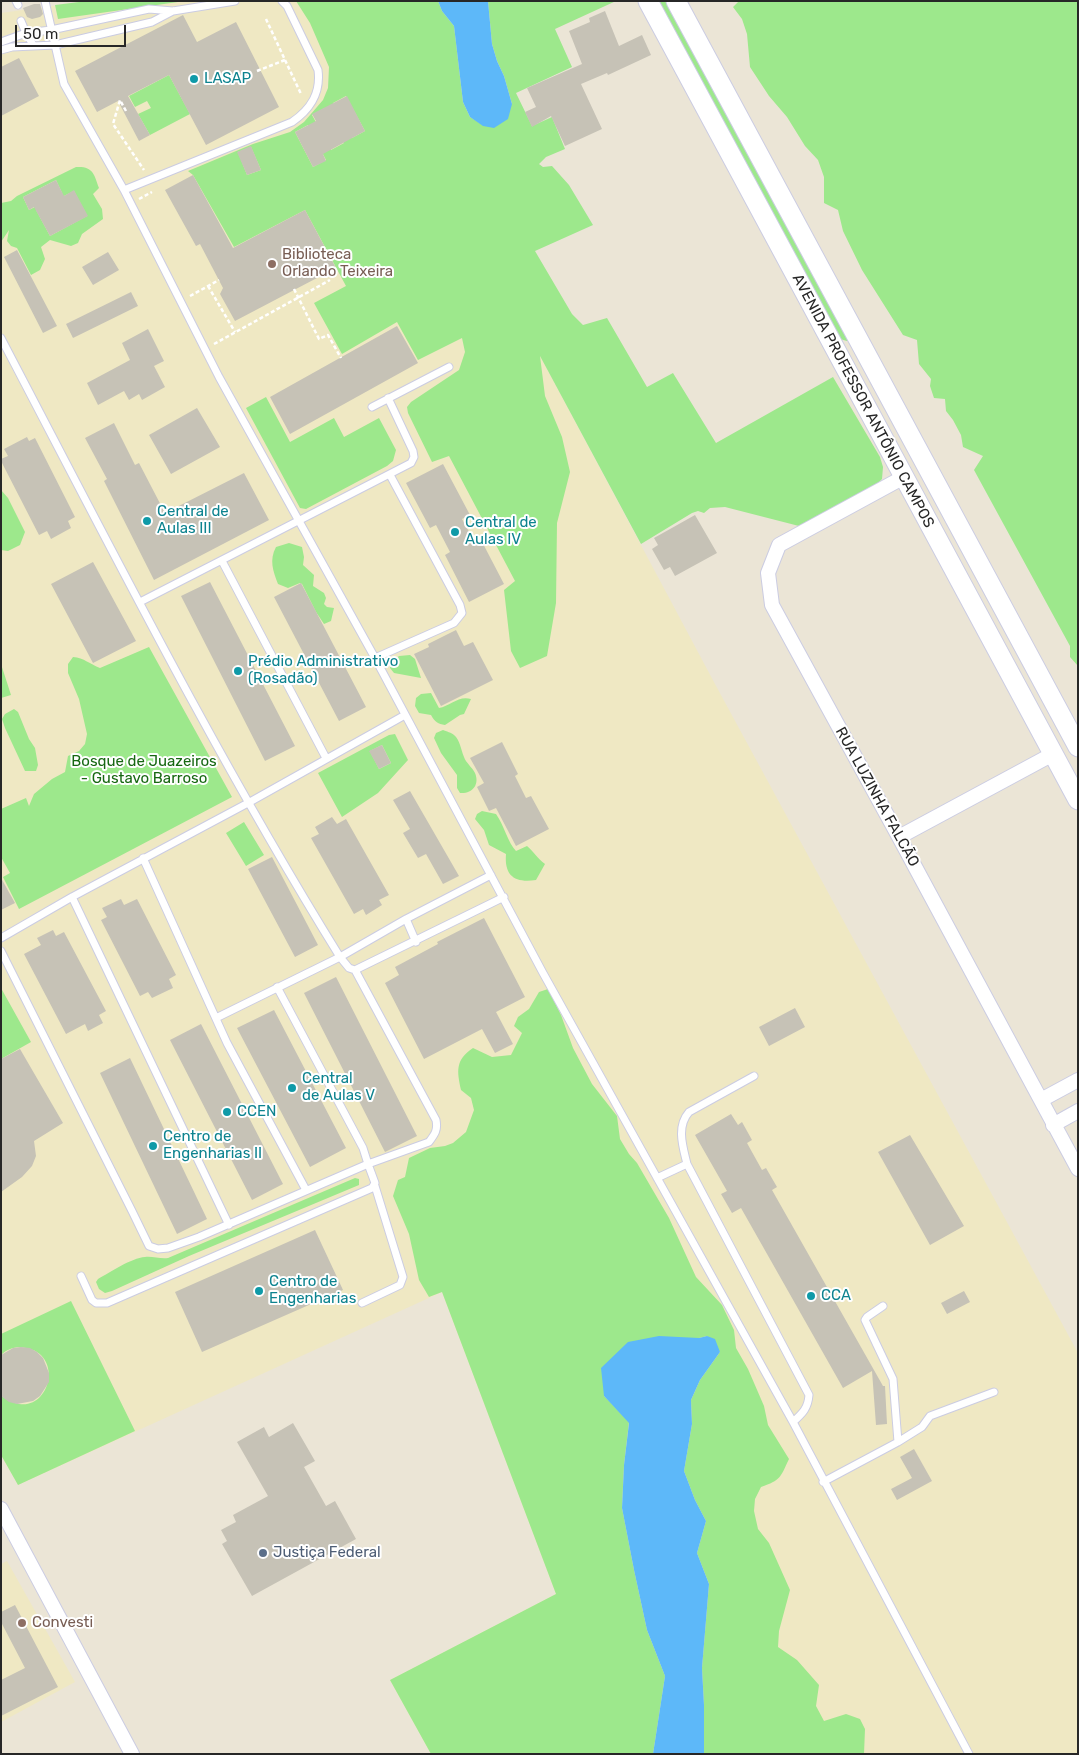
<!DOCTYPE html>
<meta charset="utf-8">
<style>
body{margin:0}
#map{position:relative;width:1079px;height:1755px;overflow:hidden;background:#ebe5d6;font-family:Rubik,sans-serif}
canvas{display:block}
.frame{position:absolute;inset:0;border:2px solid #272727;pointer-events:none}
.scale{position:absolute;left:15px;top:25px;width:111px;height:22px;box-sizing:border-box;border:2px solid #272727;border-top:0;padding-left:6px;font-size:15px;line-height:18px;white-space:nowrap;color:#272727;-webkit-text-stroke:4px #fff;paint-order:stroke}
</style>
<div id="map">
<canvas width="1079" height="1755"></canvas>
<div class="frame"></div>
<div class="scale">50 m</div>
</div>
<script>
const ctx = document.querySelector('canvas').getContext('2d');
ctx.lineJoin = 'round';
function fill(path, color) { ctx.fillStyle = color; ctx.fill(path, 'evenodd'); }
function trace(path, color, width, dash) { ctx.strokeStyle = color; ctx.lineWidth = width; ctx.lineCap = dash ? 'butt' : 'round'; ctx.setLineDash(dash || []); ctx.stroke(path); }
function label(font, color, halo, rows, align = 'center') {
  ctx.font = font + ' Rubik,sans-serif'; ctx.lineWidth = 4; ctx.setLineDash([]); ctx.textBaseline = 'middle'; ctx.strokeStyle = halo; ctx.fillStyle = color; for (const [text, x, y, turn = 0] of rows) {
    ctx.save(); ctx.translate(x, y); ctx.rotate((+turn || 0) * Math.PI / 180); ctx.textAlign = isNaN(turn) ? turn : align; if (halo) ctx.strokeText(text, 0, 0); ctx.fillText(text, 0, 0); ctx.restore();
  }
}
fill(new Path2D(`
 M87,1H351L715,684L1078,1353V1754H431L390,1680L556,1594L442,1292L18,1485L1,1455V13Z
 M7,1561L75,1682L1,1722V1564Z`), '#efe8c3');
fill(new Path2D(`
 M87,1H185L58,19L55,5Z
 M296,1H438L442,11L454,26L463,102L470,117L483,125L512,104L504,76L497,61L492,44L488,1H616L555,29L572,67L516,93L532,126L552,117L565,149L546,157L539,164L543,167L552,166L569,185L593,225L535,251L572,314L583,325L607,318L647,387L673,373L716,443L833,377L880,457L883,467L882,479L876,485L799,526L725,507L710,508L704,513L698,511L692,513L641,544L540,356L545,396L562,437L570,472L557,523L556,603L547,656L520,668L511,651L504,590L515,581L449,456L432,462L408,413L407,407L411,402L459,370L465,352L462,338L418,360L397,322L342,354L314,303L346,286L305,210L234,247L193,175L188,171L253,144L290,132L304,122L323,100L328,88L329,67L310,23ZM346,96L365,131L352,138L333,103ZM325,108L344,143L331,150L312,115ZM308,125L326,160L313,167L295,132ZM251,147L261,170L247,175L238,152Z
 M656,1H666L850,338L847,341L840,339Z
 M739,1H1078V666L1070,657V646L974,470L983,456L963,447L961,435L953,420L946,411L945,399L934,398L930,386L931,379L919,364L917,340L903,335L862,270L843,231L838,210L824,203V177L818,160L805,146L787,117L769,96L750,67L747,34L742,19L733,7Z
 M169,75L190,114L150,135L138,114L151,108L147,101L135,107L129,96Z
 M76,167C93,166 94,174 99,188L93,194L102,209L103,219L82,234L78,243L71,246L50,240L41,247L45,259L40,270L31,275L17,248L11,246L7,241L9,230L1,242V203L11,201L17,196ZM56,180L62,193L29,210L23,197ZM74,191L87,216L50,236L36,210Z
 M266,397L290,442L334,418L344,437L379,418L396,450L393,461L387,466L306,509L300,508L246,408Z
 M1,490L8,498L25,532L20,545L8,551L1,550Z
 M289,543L302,547L304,557L303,565L314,575L313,586L324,593L326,598L324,604L327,607L334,608L331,621L324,624L316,612L302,584L300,583L288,588L278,584C273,571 269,560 276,547Z
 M149,647L232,797L19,909L3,877L10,873L1,857V809L26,798L29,806L34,794L52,779L65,772L68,756L79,751L85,744L87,734L79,699L68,673V664L73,657C84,658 90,664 100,668Z
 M410,655L415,659L421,678L394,673L390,668L392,662L399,656Z
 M1,664L11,695L1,698Z
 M431,693L439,708C450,706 459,695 471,699L464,714L460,715L445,725C438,724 435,722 431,715L419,713L415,706L416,698L421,694Z
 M14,709L18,712L29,739L35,748L38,765L36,771H25L5,728L2,719L5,714Z
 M443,730C446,731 452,733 454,735C460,740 461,750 464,757C466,763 472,767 475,773C480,785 472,794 460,793L457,788V775L441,753L434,738L436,733Z
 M395,734L408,760L378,793L342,817L318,773L389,735ZM382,745L391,763L379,769L370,751Z
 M482,811L496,814C504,825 508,843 516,851L527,846C534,852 537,858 545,864L536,880C516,883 504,877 506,854L489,845L484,830L475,819L477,814Z
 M244,822L264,855L246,866L226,833Z
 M1,988L31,1042L1,1059Z
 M548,989L561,1015L573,1048L592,1084L617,1116L620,1139L629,1154L637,1163L669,1218L696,1277L722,1305L734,1330L736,1348L748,1369L764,1406L768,1425L789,1459C780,1478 781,1480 761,1487L755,1499L754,1511L758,1529L769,1543L790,1590L779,1631L778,1647L797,1660L819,1685L816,1706L824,1721L846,1714L860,1719L865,1729L864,1754H703L704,1705L702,1668L709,1584L697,1553L706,1521L695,1500L684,1471L692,1424L691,1400L700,1380L720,1352L707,1336L699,1338L604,1396L629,1422L624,1465L622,1508L634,1570L647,1630L665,1676L653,1754H431L390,1680L556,1594L442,1292L429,1297L419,1280L409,1234L393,1196L398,1180L405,1177L409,1158L430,1148L445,1146L453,1143L466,1132L474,1110L471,1098L461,1090C457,1071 455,1060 473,1048L492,1057L511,1055L522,1033L514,1026L518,1017L529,1009L539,992Z
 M355,1178L359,1179V1185L189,1256L112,1291L105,1293L99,1289L96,1282L98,1279C111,1272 131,1258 145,1257C152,1256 160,1259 168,1258Z
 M71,1301L135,1431L18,1485L1,1455V1396C6,1398 10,1401 15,1403C49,1414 65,1355 26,1348C17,1346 8,1348 1,1355V1334Z`), '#9de88c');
fill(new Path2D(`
 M438,1H488L492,44L497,61L504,76L512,104L508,119L494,128L483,126L470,117L463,102L454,26L442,11Z
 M659,1336L699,1338L707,1336L715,1339L720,1352L700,1380L691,1400L692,1424L684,1471L695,1500L706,1521L697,1553L709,1584L702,1668L704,1705V1754H653L665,1676L647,1630L634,1570L622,1508L624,1465L629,1423L604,1396L601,1368L628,1342Z`), '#5db8f9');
fill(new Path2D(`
 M34,4H40L43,14L40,17L32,19L27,17L23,8Z
 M605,11L619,46L642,35L651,55L608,75L607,73L581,84L602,129L565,146L551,116L532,127L525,112L536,107L527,88L582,64L569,31L590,22L589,18Z
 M183,15L197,42L236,22L279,107L206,145L169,75L128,96L150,135L139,141L118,101L97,112L75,71Z
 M19,58L39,96L1,116V67Z
 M347,96L365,131L323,154L326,161L313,167L295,132L316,121L312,114Z
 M251,146L261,170L247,175L237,152Z
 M193,175L233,248L305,210L336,268L235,321L220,294L223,288L200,244L196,246L165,190Z
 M56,180L64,196L74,190L88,216L50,236L34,207L29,210L23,197Z
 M17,250L57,326L43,333L4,257Z
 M108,252L119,270L93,285L82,267Z
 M131,292L138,306L73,338L66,324Z
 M397,326L418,363L290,434L270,397Z
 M148,329L164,361L154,366L165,387L142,400L139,394L129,400L124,391L98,405L87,383L130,360L122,343Z
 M197,408L220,447L171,474L149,435Z
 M114,423L135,465L139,463L165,513L244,473L269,520L154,580L104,481L107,479L85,438Z
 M27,437L29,441L35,438L75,517L68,521L71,528L51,539L47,531L39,535L1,461V459L8,456L4,449Z
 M443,464L470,515L462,519L473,539L479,536L504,584L469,602L445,555L450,552L436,525L430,528L406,483Z
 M695,515L717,553L675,576L670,567L664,570L652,549L658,545L654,538Z
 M93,562L136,641L93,663L51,584Z
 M210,582L295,746L265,761L181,596Z
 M301,583L366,707L339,721L274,597Z
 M456,630L464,646L473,642L493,680L441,706L414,654L429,647L428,644Z
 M502,742L518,774L515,776L526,798L531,796L549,829L516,846L496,808L489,811L477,787L484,783L470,758Z
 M382,745L391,763L379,769L369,751Z
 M410,791L459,876L443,884L426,854L418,858L403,833L410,829L393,800Z
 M332,817L337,824L346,819L389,895L379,900L382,905L366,915L363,909L354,914L311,838L319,834L315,827Z
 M272,857L318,945L295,957L248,869Z
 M1,878L15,903L1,910Z
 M121,899L124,905L137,899L176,975L169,979L173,988L152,998L148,992L140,996L101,920L107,917L102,908Z
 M484,918L525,997L496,1012L513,1044L495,1053L482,1029L424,1059L385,983L399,975L395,967L438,944L437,942Z
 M53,930L56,936L64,932L106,1011L99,1015L103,1023L88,1031L85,1024L66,1034L24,954L41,945L37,938Z
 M336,977L417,1136L385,1152L304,993Z
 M795,1008L805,1027L769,1046L759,1027Z
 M274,1010L346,1148L310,1167L237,1028Z
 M201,1024L283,1184L252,1200L170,1040Z
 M20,1049L63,1123L34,1141L36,1156L32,1166L22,1177L1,1192V1059Z
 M130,1058L207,1219L177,1234L100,1073Z
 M731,1114L738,1125L742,1122L752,1140L747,1143L762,1170L766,1168L777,1187L772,1190L883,1386H885L887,1424L876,1425L872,1371L843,1388L741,1208L732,1213L721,1194L727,1191L695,1135Z
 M910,1135L964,1226L930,1245L878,1152Z
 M315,1230L343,1290L202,1352L175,1292Z
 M964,1291L970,1302L947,1314L941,1303Z
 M21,1347L30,1348L37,1352L43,1358L49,1373V1382L40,1396L33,1401L17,1404L9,1402L1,1396V1355L13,1348Z
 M293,1423L315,1461L304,1467L326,1506L335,1501L356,1539L252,1596L222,1544L227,1541L221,1530L236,1522L233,1515L268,1496L237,1442L264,1427L269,1437Z
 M914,1449L932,1481L897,1500L891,1489L912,1478L900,1457Z
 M15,1605L58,1687L1,1716V1680L25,1668L1,1622V1612Z`), '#c6c2b6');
const lane = new Path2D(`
 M16,1L18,5
 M45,1L64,84L124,190L219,377L375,658L543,973L793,1422L969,1754
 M1,42L26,33L21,21
 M33,45L26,33L51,30L149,9L173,11L235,1
 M1,50L12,47L55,45L152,22L173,11
 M124,190L292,122C311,109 321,93 318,70L287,6L282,1
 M1,338C110,546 216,757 340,957L349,968L355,970L436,1120C438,1130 435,1134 429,1142L368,1164L375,1183L372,1188L107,1303H96L92,1300L81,1276
 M372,407L449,367
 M222,561L326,758
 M140,602L411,463L414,457L413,451L388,398
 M375,658L454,623L462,613L460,605L390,475
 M143,858L227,1043L306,1190
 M72,897L229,1225
 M406,919L416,942
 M1,938L72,897L248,803L405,715
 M1,951L132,1211L149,1246L158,1249L168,1248L199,1237L368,1164L363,1148L277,987
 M355,970L504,897
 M216,1018L340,957L406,919L491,875
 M687,1164L809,1395C808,1408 803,1413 793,1422
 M657,1178L687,1164C683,1147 676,1127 689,1112L754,1076
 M362,1303L400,1285L403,1277L375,1186
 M898,1442L922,1427L930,1416L994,1392
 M823,1482L898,1442L893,1379L865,1320L867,1317L883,1306`);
const street = new Path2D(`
 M904,477L779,545L768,573L772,605L899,837L1078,1169
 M899,837L1053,754
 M1041,1100L1078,1080
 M1053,1125L1078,1111
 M1,1509L132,1754`);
const secondary = new Path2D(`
 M648,1L1078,800
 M676,1L1078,747`);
trace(lane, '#cbcce2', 9);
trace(street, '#cbcce2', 16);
trace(secondary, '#cbcce2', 21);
trace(new Path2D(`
 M285,60L301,94
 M257,71L285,60L266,19
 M126,111L120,100L113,124L144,170
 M139,199L152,192
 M208,286L235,332
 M294,289L319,339L328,335L341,358
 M190,296L219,280
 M214,344L330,280`), '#fff', 2.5, [4, 2.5]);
trace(lane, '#fff', 7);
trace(street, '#fff', 14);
trace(secondary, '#fff', 19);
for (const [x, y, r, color] of [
 [194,79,5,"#0f9aa8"],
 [272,264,5,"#8d6e63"],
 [147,521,5,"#0f9aa8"],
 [455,532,5,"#0f9aa8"],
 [238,671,5,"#0f9aa8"],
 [292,1088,5,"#0f9aa8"],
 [227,1112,5,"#0f9aa8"],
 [153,1146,5,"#0f9aa8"],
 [259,1291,5,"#0f9aa8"],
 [811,1296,5,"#0f9aa8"],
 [263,1553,5,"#5c6f8a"],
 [22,1623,5,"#8d6e63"]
]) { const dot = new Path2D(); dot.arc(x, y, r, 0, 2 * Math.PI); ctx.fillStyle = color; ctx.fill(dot); trace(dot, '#fff', 2); }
label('15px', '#0d838f', '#fff', [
 ["LASAP",204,79],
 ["Central de",157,512],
 ["Aulas III",157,529],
 ["Central de",465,523],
 ["Aulas IV",465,540],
 ["Prédio Administrativo",248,662],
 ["(Rosadão)",248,679],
 ["Central",302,1079],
 ["de Aulas V",302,1096],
 ["CCEN",237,1112],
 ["Centro de",163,1137],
 ["Engenharias II",163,1154],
 ["Centro de",269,1282],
 ["Engenharias",269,1299],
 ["CCA",821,1296]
], 'left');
label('15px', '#785e54', '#fff', [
 ["Biblioteca",282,255],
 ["Orlando Teixeira",282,272],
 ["Convesti",32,1623]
], 'left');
label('15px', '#272727', '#fff', [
 ["AVENIDA PROFESSOR ANTÔNIO CAMPOS",863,401,62],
 ["RUA LUZINHA FALCÃO",877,797,61]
]);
label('15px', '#176812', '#fff', [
 ["Bosque de Juazeiros",144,762],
 ["- Gustavo Barroso",144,779]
]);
label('15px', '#4e5e75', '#fff', [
 ["Justiça Federal",273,1553]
], 'left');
</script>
